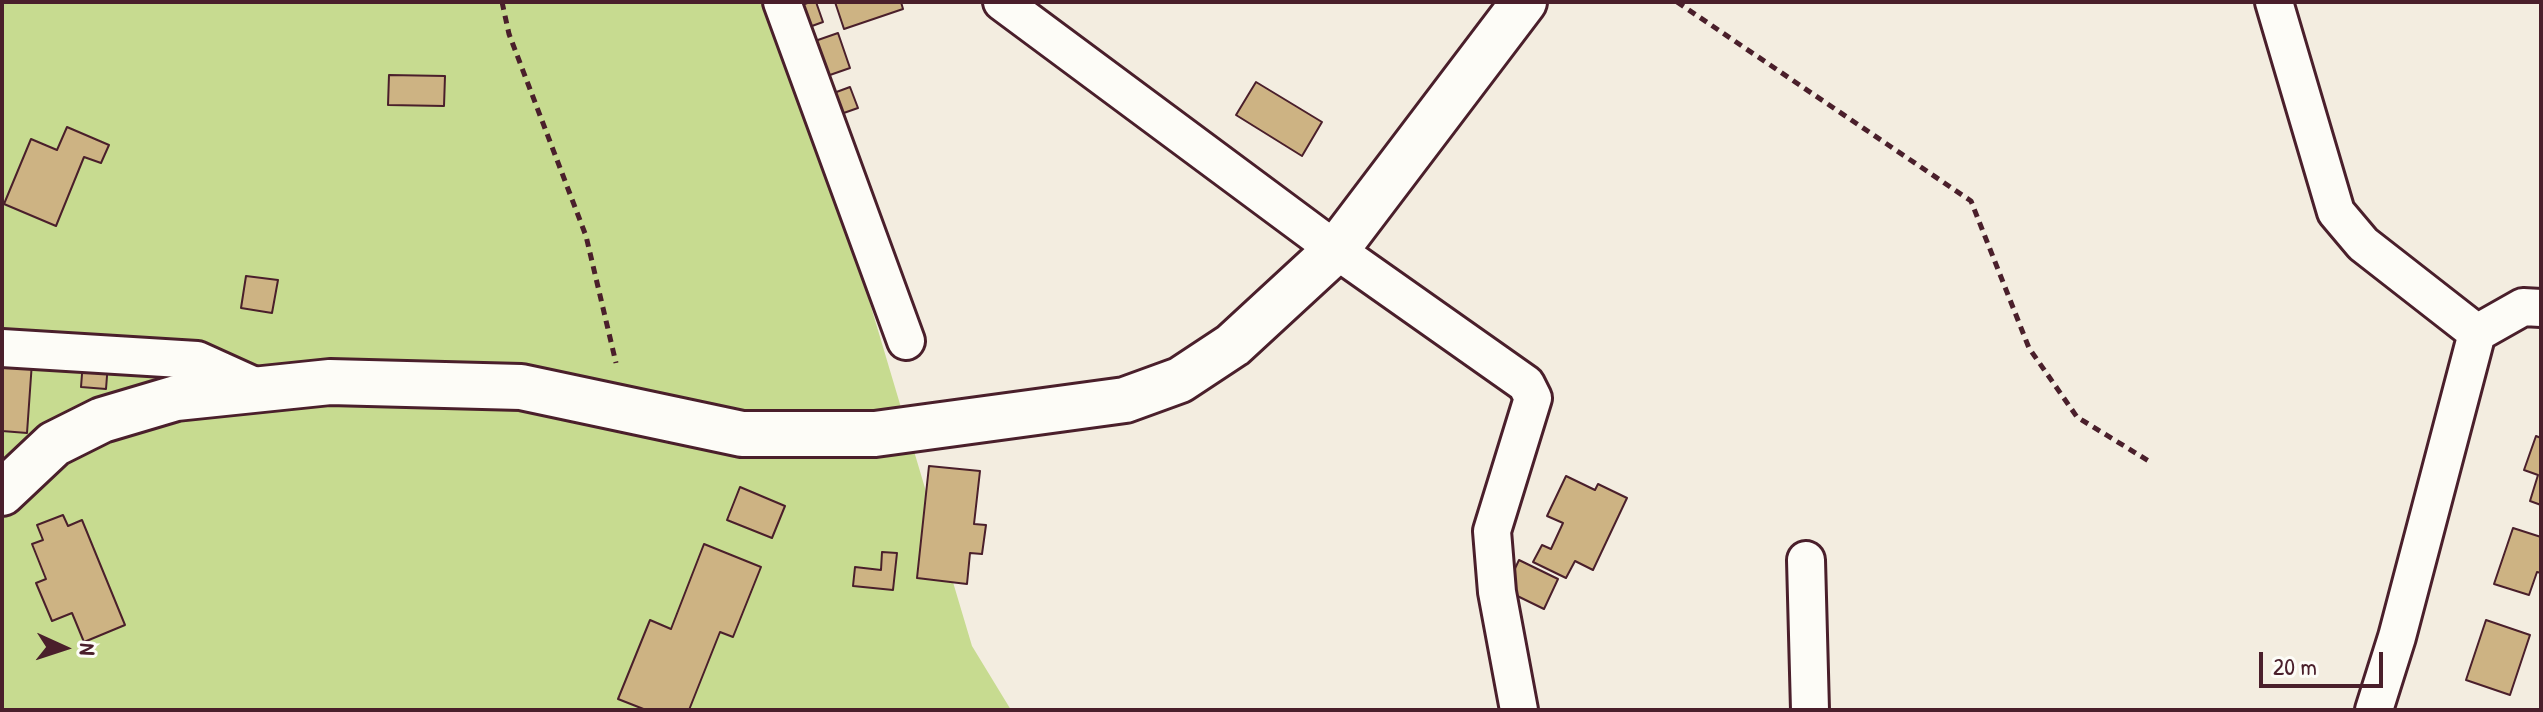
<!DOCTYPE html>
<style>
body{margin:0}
#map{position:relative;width:2543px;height:712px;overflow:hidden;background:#f3ede0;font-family:"Patrick Hand",sans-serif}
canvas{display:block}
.frame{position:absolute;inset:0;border:4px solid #4a1f2b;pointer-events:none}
.north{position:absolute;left:24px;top:608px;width:80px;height:80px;-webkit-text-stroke:6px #fdfcf7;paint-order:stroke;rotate:93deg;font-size:22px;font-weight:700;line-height:32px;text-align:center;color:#4a1f2b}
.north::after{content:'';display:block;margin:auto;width:28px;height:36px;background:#4a1f2b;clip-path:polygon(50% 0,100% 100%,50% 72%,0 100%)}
.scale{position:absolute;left:2259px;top:652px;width:124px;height:36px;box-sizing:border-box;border:4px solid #4a1f2b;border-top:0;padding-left:10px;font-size:24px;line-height:28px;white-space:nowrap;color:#4a1f2b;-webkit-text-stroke:6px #fdfcf7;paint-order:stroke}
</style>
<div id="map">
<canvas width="2543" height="712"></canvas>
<div class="frame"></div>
<div class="north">N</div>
<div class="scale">20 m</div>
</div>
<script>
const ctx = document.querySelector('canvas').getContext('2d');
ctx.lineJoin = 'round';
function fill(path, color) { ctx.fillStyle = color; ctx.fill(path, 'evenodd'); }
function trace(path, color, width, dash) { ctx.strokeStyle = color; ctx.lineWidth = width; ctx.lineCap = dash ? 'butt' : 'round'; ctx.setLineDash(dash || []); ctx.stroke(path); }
fill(new Path2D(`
 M2,2H799L819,132L972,646L1011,710H2Z`), '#c7db90');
const building = new Path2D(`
 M810,2H816L823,22L801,30L794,8Z
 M835,2H901L903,9L844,29Z
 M838,33L850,68L827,76L815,41Z
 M389,75L445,76L444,106L388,105Z
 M1256,82L1322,122L1302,156L1236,115Z
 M850,87L858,108L838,115L831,94Z
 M67,127L109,145L101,163L84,157L56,226L4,204L31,139L57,150Z
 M246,276L278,280L272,313L241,308Z
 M2,359L32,362L27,433L2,431Z
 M83,361L108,363L106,389L81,387Z
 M2536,436L2541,438V505L2530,501L2538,475L2524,470Z
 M929,466L980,471L974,524L986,525L982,554L970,553L967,584L917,578Z
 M1566,476L1595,490L1598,484L1627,498L1593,570L1575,561L1566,578L1533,562L1542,545L1551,549L1563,523L1547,516Z
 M740,487L785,506L772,538L727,520Z
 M63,515L68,526L82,520L125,625L84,642L72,613L52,621L36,583L46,579L32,544L43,540L37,525Z
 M2513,528L2541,537V573L2537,572L2529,595L2494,584Z
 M704,544L761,567L733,637L720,632L689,710H646L618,699L650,620L671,629Z
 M882,552L897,553L893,590L853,586L855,567L881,570Z
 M1519,560L1558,579L1544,609L1505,590Z
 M2486,620L2530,635L2510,695L2466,680Z`);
fill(building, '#cdb383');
trace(building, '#4a1f2b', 2);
const minor = new Path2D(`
 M782,2L906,341
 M1002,2L1336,250L1526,384L1533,398L1492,531L1497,592L1519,710
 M2274,2L2336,212L2363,244L2477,333
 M2,348L197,360L261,389
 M1806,560L1810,710
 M2374,710L2397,637L2477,333L2523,307L2541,308`);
const tertiary = new Path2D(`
 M2,493L54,444L102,420L176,398L330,382L521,387L742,434H875L1125,400L1180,380L1233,345L1336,250L1524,2`);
trace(minor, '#4a1f2b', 42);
trace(tertiary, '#4a1f2b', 50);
trace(new Path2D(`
 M502,2L509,34L586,236L616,363
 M1677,2L1971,201L2029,348L2077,417L2152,463`), '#4a1f2b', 5, [8, 6]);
trace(minor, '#fdfcf7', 36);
trace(tertiary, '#fdfcf7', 44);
</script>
